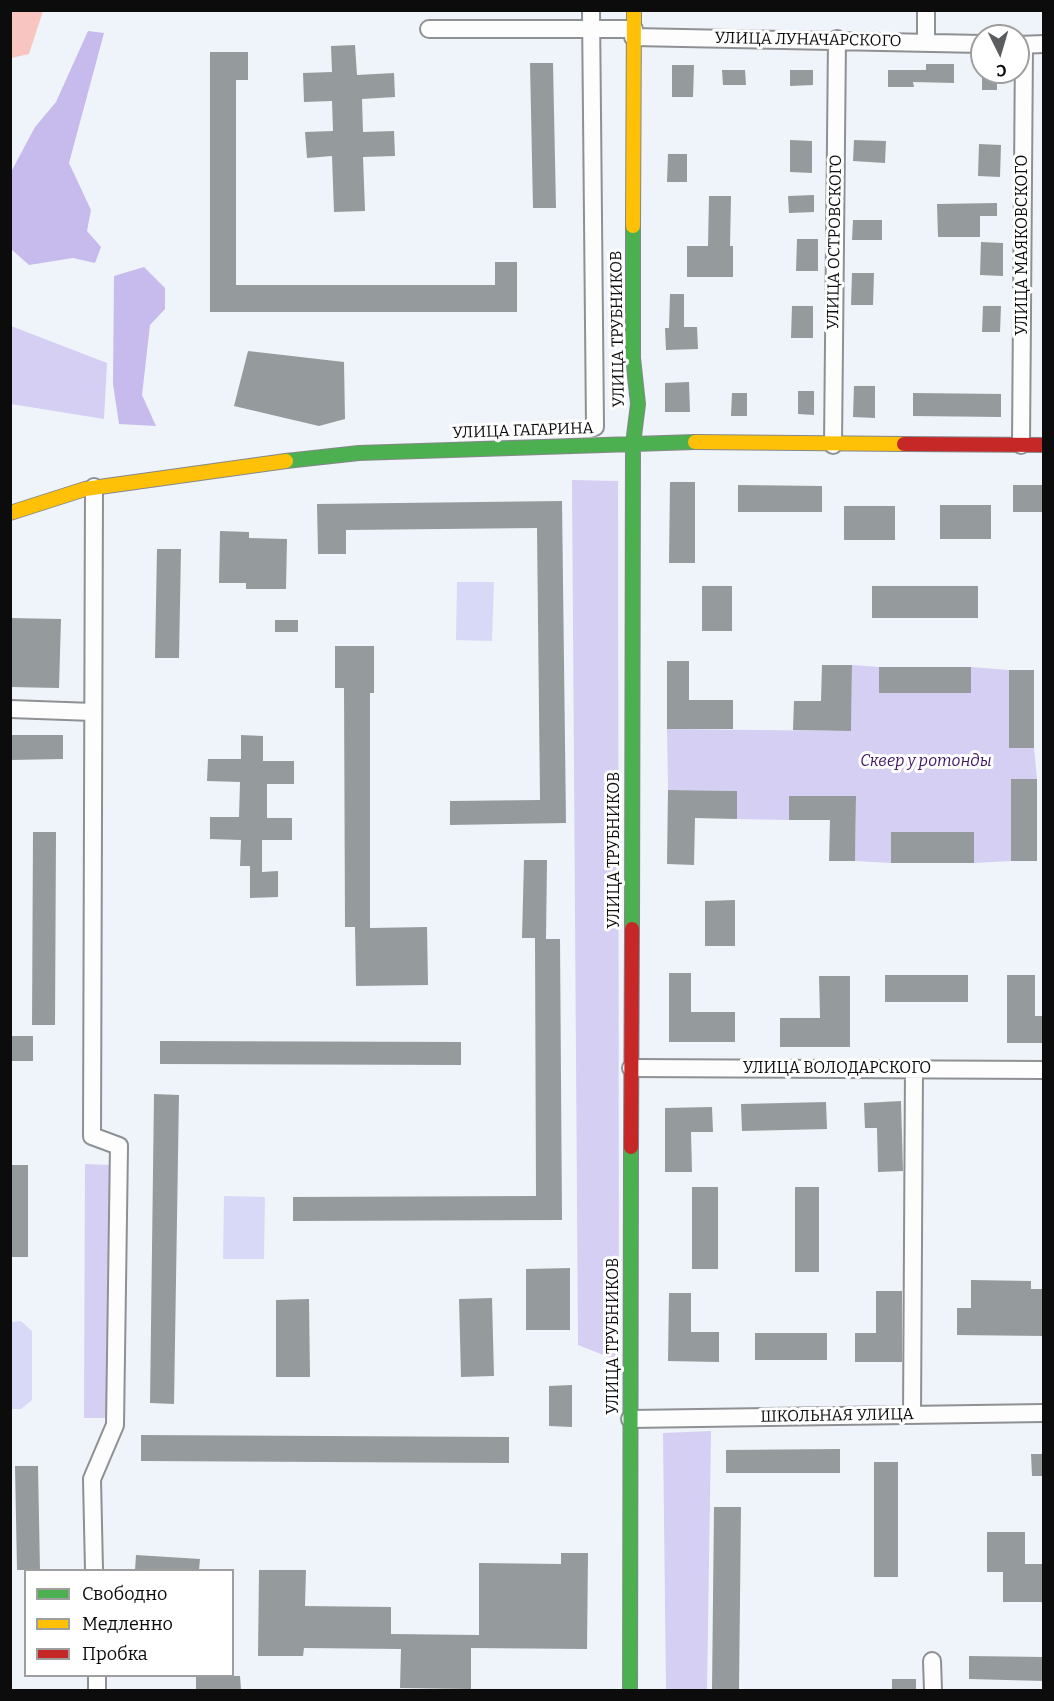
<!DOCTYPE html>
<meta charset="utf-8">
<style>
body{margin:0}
#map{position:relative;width:1054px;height:1701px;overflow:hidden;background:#eff4fa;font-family:Bitter,serif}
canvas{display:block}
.frame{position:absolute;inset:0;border:12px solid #0c0c0c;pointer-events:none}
.legend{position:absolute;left:24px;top:1569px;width:210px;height:108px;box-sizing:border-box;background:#fff;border:2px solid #9e9e9e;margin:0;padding:8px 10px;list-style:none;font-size:18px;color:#0c0c0c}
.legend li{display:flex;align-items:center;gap:12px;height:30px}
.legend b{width:30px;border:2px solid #9e9e9e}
.north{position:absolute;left:970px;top:24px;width:60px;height:60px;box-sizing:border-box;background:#fff;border:2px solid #9e9e9e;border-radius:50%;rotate:175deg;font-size:16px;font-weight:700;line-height:24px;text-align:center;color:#0c0c0c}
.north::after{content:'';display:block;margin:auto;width:21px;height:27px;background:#5b5d5f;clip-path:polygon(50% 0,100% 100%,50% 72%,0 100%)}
</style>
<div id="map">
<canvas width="1054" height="1701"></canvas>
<div class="frame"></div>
<ul class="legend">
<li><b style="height:8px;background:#4caf50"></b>Свободно</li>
<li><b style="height:8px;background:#ffc107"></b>Медленно</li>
<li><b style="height:8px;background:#c62828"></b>Пробка</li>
</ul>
<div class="north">С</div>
</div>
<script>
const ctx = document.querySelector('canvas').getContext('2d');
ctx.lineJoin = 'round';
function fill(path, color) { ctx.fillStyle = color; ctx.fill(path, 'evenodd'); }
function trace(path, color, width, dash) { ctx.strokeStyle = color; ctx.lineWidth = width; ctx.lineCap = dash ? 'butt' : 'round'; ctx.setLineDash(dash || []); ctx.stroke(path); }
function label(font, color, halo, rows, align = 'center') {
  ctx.font = font + ' Bitter,serif'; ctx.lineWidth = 6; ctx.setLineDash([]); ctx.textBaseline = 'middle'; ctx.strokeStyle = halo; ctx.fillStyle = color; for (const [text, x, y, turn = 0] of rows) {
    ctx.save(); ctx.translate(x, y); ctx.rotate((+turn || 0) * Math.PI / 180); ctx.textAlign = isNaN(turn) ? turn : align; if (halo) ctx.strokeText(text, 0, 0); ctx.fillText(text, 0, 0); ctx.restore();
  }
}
fill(new Path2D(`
 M11,326L107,363L104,419L11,404Z
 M572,480L618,481L619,1361L578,1345Z
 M852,665L879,667L971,692V667L1009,670V748H1034L1037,779H1011V861L974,863L973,832H891V863L855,861L856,796L789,797V820L737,819V791L668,790L667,729L851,731Z
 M85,1164L111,1165L112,1418H84Z
 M711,1431L707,1690H666L663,1433Z`), '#d4cff3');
fill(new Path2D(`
 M88,31L104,33L69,163L91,210L87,231L101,247L95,263L73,258L29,265L11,249V172L35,127L56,102Z
 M144,267L165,288V309L150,325L142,395L156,426L119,424L113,384L114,276Z`), '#c6bbec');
fill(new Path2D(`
 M457,582H494L492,641L456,640Z
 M224,1196L265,1197L264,1259H223Z
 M21,1321L32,1331V1400L21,1409H11V1322Z`), '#d8d9f7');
fill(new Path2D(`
 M11,10L43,11L29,54L11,58Z`), '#f9c5c1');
fill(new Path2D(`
 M355,45L357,75L394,73L395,97L362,99L363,132L394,131L395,156L363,157L365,211L334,212L332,156L307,158L305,132L333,131L332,101L304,102L303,73L332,72L331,46Z
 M210,52H248V80H236V285H495V262H517V312H210Z
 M530,63H553L556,208H533Z
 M926,64H954V83L913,82L914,87H888V70H926Z
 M672,65H694L693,97H672Z
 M722,70H745L746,85H723Z
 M790,70H813V85L790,86Z
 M982,72H997V90H982Z
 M790,140L812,141V173L790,172Z
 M854,140L886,141L885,163L853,161Z
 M979,144L1001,145L1000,177L978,176Z
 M668,154H687V182H667Z
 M814,195V212L789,213L788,196Z
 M709,196H731L730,246H733V277H687V246H708Z
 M997,203V216H980V237H938L937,204Z
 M853,220H882V240H852Z
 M797,239H818V271H796Z
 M981,242L1003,243V276L980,275Z
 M852,273H874L873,305H851Z
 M670,294H684V327H697L698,349L666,350L665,328H669Z
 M792,306H813V338H791Z
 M983,306H1001L1000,332H982Z
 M248,351L344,362L345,419L319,426L234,406Z
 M689,382L690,412H665V383Z
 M854,386H875V418L853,417Z
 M798,391H814V415L798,414Z
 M732,393H747V416H731Z
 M913,393L1001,394V417L913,416Z
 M670,482H695V563H669Z
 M738,485L822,486V512H738Z
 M1013,485H1044V512H1013Z
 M562,501L566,823L450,825V801L540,800L537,528L346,530V554H318L317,504Z
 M940,505H991V539H940Z
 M844,506H895V540H844Z
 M220,531L249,532V538L287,539L286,589H246V583H219Z
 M157,549H181L179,658H155Z
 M702,586H732V631H702Z
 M872,586H978V618H872Z
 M10,618L61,619L59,688L10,687Z
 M275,620H298V632H275Z
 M335,646H374V693H370V928L427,927L428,985L356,986L355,927H345L344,688H335Z
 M667,661H689V700H733V729H667Z
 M822,665H852L851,731L793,730L794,701H821Z
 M879,667H971V693H879Z
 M1009,670H1034V748H1009Z
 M10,735H63V759L10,760Z
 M241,735L263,736V761H294V784H267V818H292V840H262V872L278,871V897L250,898V866H240L241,840L210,839V817H239L240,782L207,781L208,759H241Z
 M1011,779H1037V861H1011Z
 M668,790L737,791V819L695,818L694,865L667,864Z
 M789,796H856L855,861H829L830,820H789Z
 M33,832H56L55,1025H32Z
 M891,832H974V863H891Z
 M524,860H547L546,939H560L562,1220L293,1221V1197L536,1196L535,938H522Z
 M735,900V946H705V901Z
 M669,973H691V1012H735V1042H669Z
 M885,975H968V1002H885Z
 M1007,975H1035V1016H1044V1043H1007Z
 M819,976H850V1047H780V1018H820Z
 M10,1036H33V1061H10Z
 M160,1041L461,1042V1065L160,1064Z
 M154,1094L179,1095L174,1404L150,1403Z
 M901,1101L903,1171L878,1172L877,1128H865L864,1103Z
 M826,1102L827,1129L742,1131L741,1104Z
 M712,1107L713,1132H691L692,1172H665V1108Z
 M10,1165H28V1257H10Z
 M692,1187H718V1269H692Z
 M795,1187H819V1272H795Z
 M570,1268V1330H526V1269Z
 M971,1280L1031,1281V1289H1044V1336L957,1335V1308H971Z
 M876,1291H902V1362H855V1333H876Z
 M669,1293H691V1332H719V1362L668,1361Z
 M492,1298L494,1376L461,1377L459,1299Z
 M309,1299L310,1377H276V1300Z
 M755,1333H827V1360H755Z
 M572,1385V1427L549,1426V1386Z
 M141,1435L509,1437V1463L141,1461Z
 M840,1449V1473H726V1450Z
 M1031,1454H1044V1476H1032Z
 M874,1462H898V1577H874Z
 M15,1466H38L40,1570H17Z
 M714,1507H741L739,1690H712Z
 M987,1532H1025V1564H1042V1602H1003V1572H987Z
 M561,1553H588L587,1649L471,1648V1689L400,1688L401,1649L304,1648L303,1656H258L259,1570H306L305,1606L391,1607V1634L479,1635V1563L561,1564Z
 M136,1555L200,1559L199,1570H135Z
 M969,1656L1044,1657V1681L969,1679Z
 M196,1676H240L241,1690H196Z
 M892,1679H916V1690H892Z`), '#959a9c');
const street = new Path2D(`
 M591,10L595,427
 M429,29H634
 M633,37L982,44
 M926,42V10
 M1018,45L1044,44
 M833,445L837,39
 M1021,445L1024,45
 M94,487L92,1136L119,1146L115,1425L92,1479L94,1570
 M10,709L93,712
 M631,1068L1044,1070
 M912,1415L914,1068
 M630,1419L1044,1413
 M932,1661L933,1690
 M97,1676V1690`);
const fast = new Path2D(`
 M286,461L359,453L695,442
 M632,929L633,444L638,404L633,358V226
 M630,1690L631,1147`);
const slow = new Path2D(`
 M633,226L634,10
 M695,442L904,444
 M10,513L85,489L286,461`);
const jam = new Path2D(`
 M904,444L1044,445
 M631,1147L632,929`);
trace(street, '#8e9093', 20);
trace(fast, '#85878a', 16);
trace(slow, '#85878a', 16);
trace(jam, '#85878a', 16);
trace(street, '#fdfdfe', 16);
trace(fast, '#4caf50', 14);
trace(slow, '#ffc107', 14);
trace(jam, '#c62828', 14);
label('16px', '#0c0c0c', '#fff', [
 ["УЛИЦА ЛУНАЧАРСКОГО",808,40,1],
 ["УЛИЦА ОСТРОВСКОГО",835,242,-89],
 ["УЛИЦА МАЯКОВСКОГО",1023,245,-90],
 ["УЛИЦА ТРУБНИКОВ",618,329,-91],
 ["УЛИЦА ГАГАРИНА",523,431,-2],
 ["УЛИЦА ТРУБНИКОВ",615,850,-90],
 ["УЛИЦА ВОЛОДАРСКОГО",837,1069],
 ["УЛИЦА ТРУБНИКОВ",614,1336,-90],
 ["ШКОЛЬНАЯ УЛИЦА",837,1416,-1]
]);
label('italic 16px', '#411669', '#fff', [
 ["Сквер у ротонды",926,762]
]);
</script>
